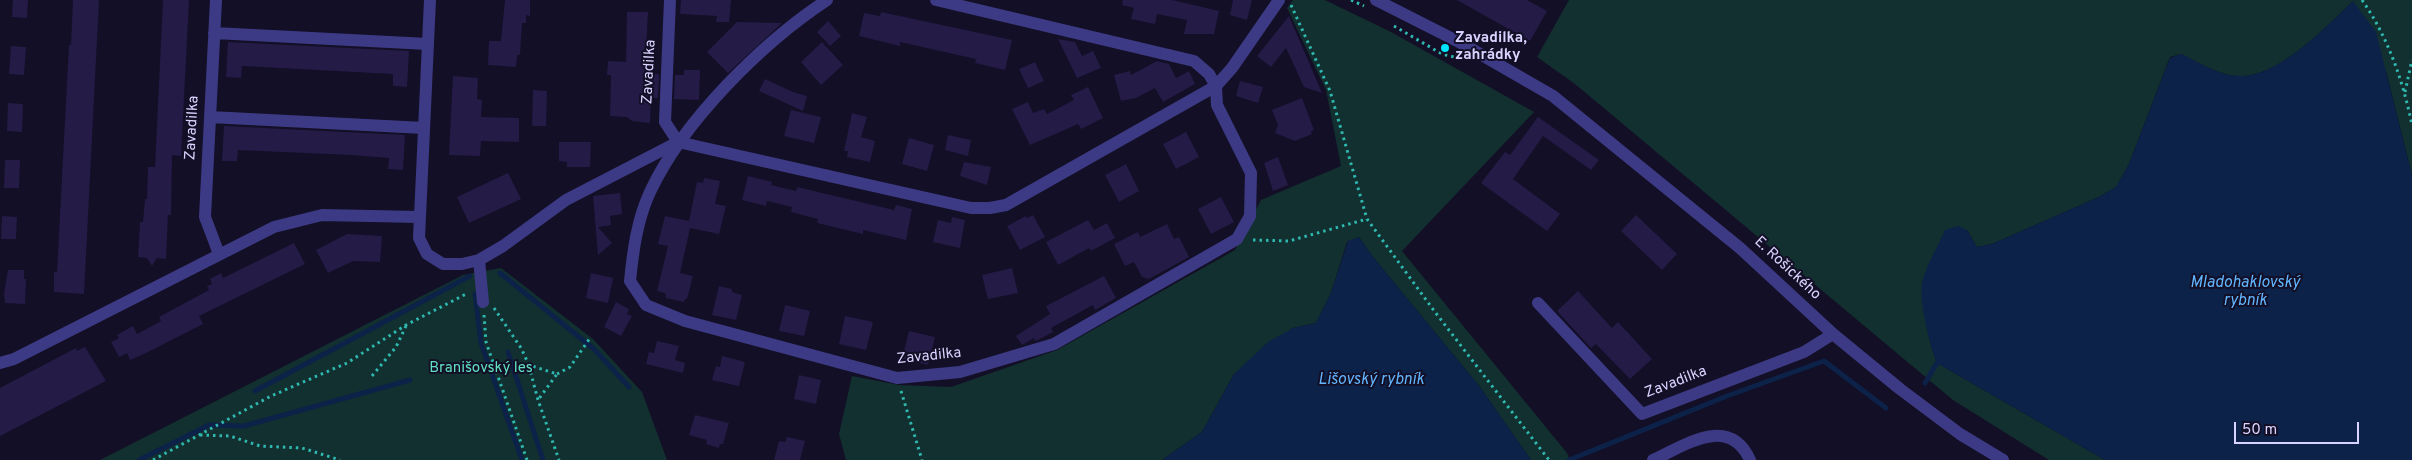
<!DOCTYPE html>
<meta charset="utf-8">
<style>
body{margin:0}
#map{position:relative;width:2412px;height:460px;overflow:hidden;background:#130f26;font-family:Overpass,sans-serif}
canvas{display:block}
.scale{position:absolute;left:2234px;top:422px;width:125px;height:22px;box-sizing:border-box;border:2px solid #d9d4ff;border-top:0;padding-left:6px;font-size:15px;line-height:18px;white-space:nowrap;color:#d9d4ff;-webkit-text-stroke:4px #130f26;paint-order:stroke}
</style>
<div id="map">
<canvas width="2412" height="460"></canvas>
<div class="scale">50 m</div>
</div>
<script>
const ctx = document.querySelector('canvas').getContext('2d');
ctx.lineJoin = 'round';
function fill(path, color) { ctx.fillStyle = color; ctx.fill(path, 'evenodd'); }
function trace(path, color, width, dash) { ctx.strokeStyle = color; ctx.lineWidth = width; ctx.lineCap = dash ? 'butt' : 'round'; ctx.setLineDash(dash || []); ctx.stroke(path); }
function label(font, color, halo, rows, align = 'center') {
  ctx.font = font + ' Overpass,sans-serif'; ctx.lineWidth = 4; ctx.setLineDash([]); ctx.textBaseline = 'middle'; ctx.strokeStyle = halo; ctx.fillStyle = color; for (const [text, x, y, turn = 0] of rows) {
    ctx.save(); ctx.translate(x, y); ctx.rotate((+turn || 0) * Math.PI / 180); ctx.textAlign = isNaN(turn) ? turn : align; if (halo) ctx.strokeText(text, 0, 0); ctx.fillText(text, 0, 0); ctx.restore();
  }
}
fill(new Path2D(`
 M1293,0H1325L1391,32L1534,112L1402,251L1567,453L1570,460H1531L1480,387L1373,257L1359,237L1347,242L1331,293L1316,323L1293,328L1234,374L1202,432L1162,460H846L839,434L852,376L899,385L951,387L1057,350L1235,250L1261,200L1341,166L1326,90L1287,8Z
 M1569,0H2412V175L2386,71L2353,1C2326,27 2278,78 2239,76C2220,76 2198,62 2181,54L2170,57L2129,164L2116,187L2099,197L1992,244L1977,247L1967,230L1922,284C1924,311 1927,338 1937,363L2105,460H2049L1953,400L1575,84L1537,57Z
 M501,268L593,339L642,392L667,460H100L463,275Z`), '#12302f');
fill(new Path2D(`
 M2353,1L2376,32L2412,175V460H2105L1937,363C1930,346 1919,302 1922,284C1924,270 1939,244 1945,230L1958,226L1967,230L1977,247L1992,244L2099,197L2116,187L2129,164L2170,58L2181,54C2198,62 2220,76 2239,76C2278,78 2326,27 2353,1Z
 M1359,237L1373,257L1480,387L1531,460H1162L1202,432L1234,374L1268,342L1293,328L1316,323L1331,293L1348,241Z`), '#0c2248');
trace(new Path2D(`
 M500,273L594,349L629,387
 M475,294L481,343L522,460
 M508,352L543,460
 M1925,383L1937,363L1943,362
 M255,391L470,276
 M139,460L209,425L244,426L410,380
 M1569,460L1727,396L1824,361L1886,408`), '#0c2248', 5);
fill(new Path2D(`
 M13,0H28L27,18L12,17Z
 M73,0H99L84,294L54,292V272H57L69,45H71Z
 M163,0H189L181,156L172,155L171,215H168L166,259L157,258L152,266L147,258L138,257L140,222H143L145,199H147L148,167H155Z
 M505,0H530V16L526,15V23H522L520,55H517L516,67L488,65L489,41H501Z
 M681,0H731L729,22H716L717,16L680,14Z
 M1123,0H1172L1219,11L1214,34H1184L1187,20L1157,14L1155,24L1131,19L1134,8L1122,5Z
 M1233,0H1252L1247,20L1230,15Z
 M1457,0H1527L1547,11L1530,41Z
 M627,12H648L646,50L653,51L652,74H659L658,98H651L650,123L632,121L627,117L610,116L611,75H607L608,61L626,62Z
 M881,12L1012,40L1005,70L975,63L976,59L900,42V46L859,36L864,13L880,16Z
 M1289,16L1322,93L1304,87L1286,48L1271,67L1257,56Z
 M828,21L841,36L830,46L817,32Z
 M737,22L782,23L728,73L707,52Z
 M1058,39L1075,42L1082,56L1093,51L1101,68L1077,78Z
 M228,42L409,51L407,87L393,86V74L318,70L242,66L241,78L226,77Z
 M822,42L843,65L821,85L801,62Z
 M11,46L26,47L24,75L9,74Z
 M1157,61L1169,64L1176,78L1189,71L1195,84L1163,102L1155,88L1136,98L1121,101L1114,75L1130,71L1131,75Z
 M1035,62L1044,81L1028,88L1019,69Z
 M684,70H700L699,100L674,99L675,75H684Z
 M453,76L478,78L477,99L482,100L481,117L519,118V142L481,141L480,156L449,155Z
 M765,79L793,92L807,96L803,111L759,91Z
 M1240,81L1263,87L1258,103L1236,96Z
 M1088,87L1103,118L1081,129L1078,124L1030,145L1012,109L1028,102L1033,113L1044,109L1047,114L1074,100L1071,95Z
 M533,90L547,91L546,126H532Z
 M1302,98L1314,130L1311,131L1312,134L1295,141L1275,133L1278,125L1272,110Z
 M8,103L23,104L22,132L7,131Z
 M791,110L821,117L814,143L784,136Z
 M852,113L867,117L861,137L875,141L870,162L847,157L848,151H844Z
 M1538,117L1599,160L1591,170L1543,136L1513,179L1560,214L1547,231L1481,183L1505,152L1510,155Z
 M224,126L405,135L403,170L388,169L389,158L351,155L238,150L237,161H222Z
 M1186,132L1199,157L1176,169L1163,144Z
 M948,135L971,140L968,156L945,150Z
 M909,138L934,145L927,171L902,164Z
 M559,142H591L590,167H567V162L559,161Z
 M1278,157L1288,185L1273,191L1264,163Z
 M5,160H20L19,188H4Z
 M964,162L991,167L987,185L960,176Z
 M1126,164L1139,191L1119,202L1105,175Z
 M508,173L521,199L469,223L457,197Z
 M748,176L772,182L771,185L796,191L797,187L894,210L896,205L912,209L906,240L863,230V234L817,223L818,219L791,212L792,207L767,201L766,206L742,200Z
 M704,178L720,181L715,204L726,206L719,234L690,228L680,273L693,276L687,299H685L684,302L666,298L665,293L657,291L668,246L658,244L665,216L689,221L697,182L703,183Z
 M620,193L622,214L610,216L611,225L598,227L612,243L598,255L593,196Z
 M1221,197L1234,222L1211,234L1198,209Z
 M1033,215L1045,237L1020,250L1007,226L1026,216L1027,218Z
 M1636,215L1677,254L1662,270L1621,231Z
 M2,216L17,217L16,239H1Z
 M952,217L965,220L960,248L933,242L938,220L951,223Z
 M1088,220L1094,230L1107,223L1115,238L1091,251L1089,248L1058,265L1046,242Z
 M1167,224L1174,239L1179,237L1189,257L1149,279L1142,277L1134,262L1125,266L1114,244L1138,232L1140,237Z
 M347,234L382,236L380,262L353,261L328,273L316,250Z
 M294,243L305,264L199,316L203,324L146,353L130,360L127,353L119,357L111,342L119,338L117,335L133,326L137,334L161,321L159,317L209,290L207,286L212,284L210,279L221,273L223,278Z
 M1012,268L1018,293L988,299L982,275Z
 M8,270H24V279H26L25,304L5,303L4,294Z
 M591,273L613,278L608,303L586,298Z
 M1104,276L1116,298L1095,310L1093,305L1051,328L1053,332L1038,340L1035,341L1034,338L1022,345L1016,336L1050,314L1046,306Z
 M719,286L732,289V292L742,295L736,320L712,315Z
 M1578,291L1612,328L1618,322L1652,359L1630,379L1596,344L1591,348L1557,311Z
 M616,302L629,309L627,314L632,316L621,336L604,327Z
 M785,305L810,311L804,336L779,331Z
 M845,316L873,322L866,350L839,344Z
 M909,331L935,337L928,365L902,359Z
 M657,341L679,346L675,360L685,363L683,373L646,364L649,352L654,353Z
 M85,347L106,381L0,436V388L76,348L77,351Z
 M722,356L745,362L739,386L712,380L716,366L720,367Z
 M799,375L821,380L816,404L794,399Z
 M695,415L729,423L723,444H720L719,448L706,444L707,440L689,435Z
 M787,437L805,441L800,460H774L779,441L785,442Z`), '#241b47');
trace(new Path2D(`
 M1351,0L1364,6
 M2362,0C2388,37 2403,81 2412,125
 M1291,5L1330,91L1367,219L1435,312L1549,460
 M1394,26L1442,54L1454,57
 M2405,92L2412,60
 M1253,240L1289,241L1367,219
 M494,308L521,348L529,365L557,374L538,400
 M484,315L486,342L527,460
 M529,366L538,400L559,460
 M557,374L570,367L590,338
 M372,376L396,347L406,326
 M901,391L922,460
 M200,435L230,436L260,446L302,448L340,460
 M153,460L271,396L347,363L406,325L468,293`), '#2fb8b0', 3, [2.5, 4]);
trace(new Path2D(`
 M216,0L205,217L219,254
 M430,0L419,238L427,254L443,264H462L479,260L503,246L566,200L678,142L971,208H990L1006,205L1216,86L1232,68L1279,0
 M670,0L665,122L678,142
 M827,0C762,43 683,121 650,192C637,220 633,251 630,281L646,305L685,321L897,378L960,372L1054,344L1237,239L1250,216L1251,173L1217,105L1216,86L1209,74L1194,61L936,0
 M1376,0L1461,43L1553,96L1740,248L1833,334L1900,389L1960,434L2003,460
 M214,33L428,44
 M210,117L424,128
 M479,260L483,302
 M1538,303L1642,414L1804,352L1833,334
 M0,363L14,359L274,227L322,215L419,217
 M1653,460C1686,445 1729,414 1750,460`), '#3d3a85', 12);
for (const [x, y, r, color] of [
 [1445,48,5,"#00e5ff"]
]) { const dot = new Path2D(); dot.arc(x, y, r, 0, 2 * Math.PI); ctx.fillStyle = color; ctx.fill(dot); trace(dot, '#130f26', 2); }
label('bold 15px', '#d9d4ff', '#130f26', [
 ["Zavadilka,",1455,39],
 ["zahrádky",1455,56]
], 'left');
label('15px', '#d9d4ff', '#130f26', [
 ["Zavadilka",650,72,-87],
 ["Zavadilka",193,128,-87],
 ["E. Rošického",1787,269,43],
 ["Zavadilka",929,357,-6],
 ["Zavadilka",1676,383,-21]
]);
label('15px', '#5fe0c0', '#130f26', [
 ["Branišovský les",481,369]
]);
label('italic 16px', '#62b6ff', '#130f26', [
 ["Mladohaklovský",2245,284],
 ["rybník",2245,302],
 ["Lišovský rybník",1371,381]
]);
</script>
